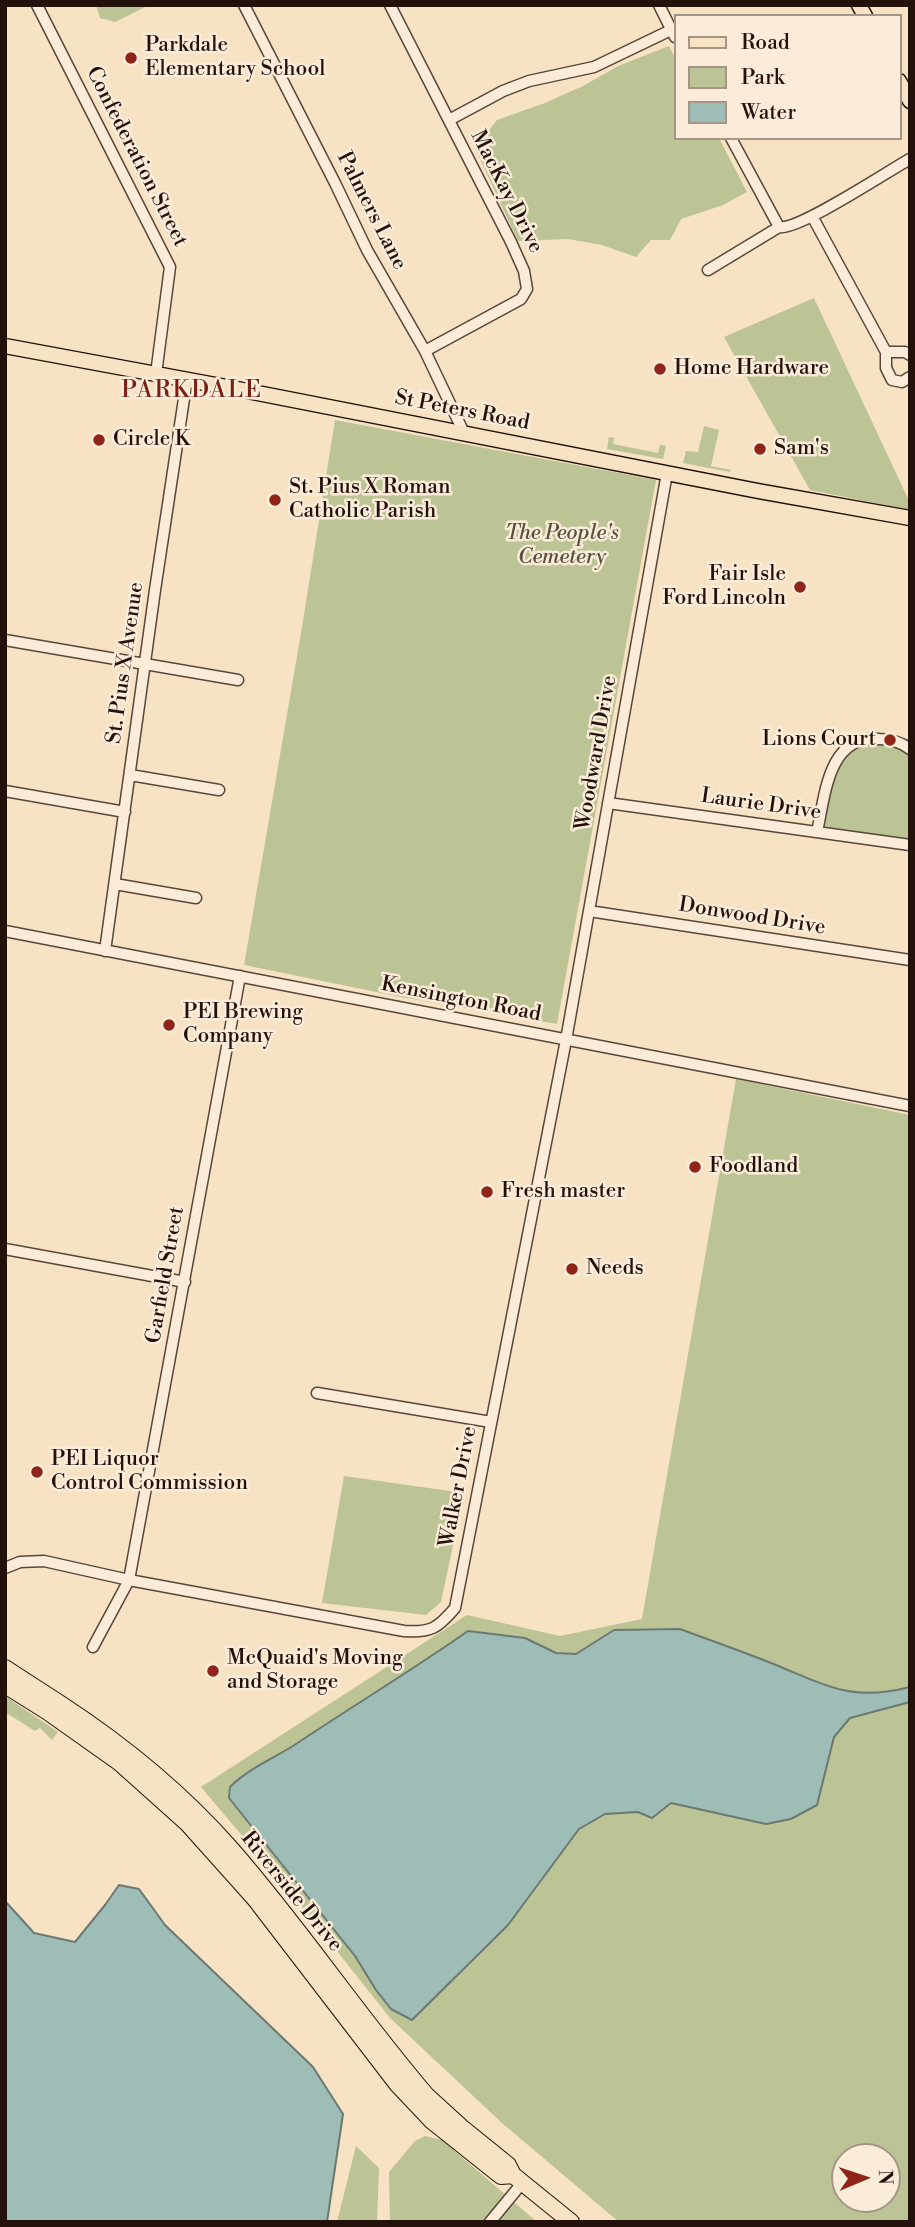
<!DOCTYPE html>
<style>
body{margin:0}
#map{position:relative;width:915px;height:2227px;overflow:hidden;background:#f7e2c4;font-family:"Libre Bodoni",serif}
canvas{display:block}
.frame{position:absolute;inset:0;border:7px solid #22120b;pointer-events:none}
.legend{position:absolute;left:674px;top:14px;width:228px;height:126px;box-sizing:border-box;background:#faecd9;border:2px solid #a49587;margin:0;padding:9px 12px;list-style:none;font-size:21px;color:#22120b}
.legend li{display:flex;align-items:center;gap:14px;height:35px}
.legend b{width:35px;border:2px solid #a49587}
.north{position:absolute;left:831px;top:2143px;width:70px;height:70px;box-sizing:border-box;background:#faecd9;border:2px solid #a49587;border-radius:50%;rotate:88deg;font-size:19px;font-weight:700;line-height:28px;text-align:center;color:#22120b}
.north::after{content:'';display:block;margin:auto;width:24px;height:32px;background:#8f2418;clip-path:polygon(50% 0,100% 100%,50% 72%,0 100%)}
</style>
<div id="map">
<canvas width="915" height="2227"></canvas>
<div class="frame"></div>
<ul class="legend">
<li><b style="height:9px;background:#f7e2c4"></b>Road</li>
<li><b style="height:19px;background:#bcc395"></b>Park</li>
<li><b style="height:19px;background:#9dbdb6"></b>Water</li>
</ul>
<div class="north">N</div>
</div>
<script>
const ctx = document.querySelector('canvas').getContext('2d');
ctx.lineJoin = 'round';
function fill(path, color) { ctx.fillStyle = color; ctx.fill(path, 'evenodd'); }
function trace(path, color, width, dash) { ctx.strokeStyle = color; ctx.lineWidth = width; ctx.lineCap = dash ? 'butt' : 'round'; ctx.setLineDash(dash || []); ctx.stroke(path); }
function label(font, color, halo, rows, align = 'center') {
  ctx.font = font + ' "Libre Bodoni",serif'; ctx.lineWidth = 5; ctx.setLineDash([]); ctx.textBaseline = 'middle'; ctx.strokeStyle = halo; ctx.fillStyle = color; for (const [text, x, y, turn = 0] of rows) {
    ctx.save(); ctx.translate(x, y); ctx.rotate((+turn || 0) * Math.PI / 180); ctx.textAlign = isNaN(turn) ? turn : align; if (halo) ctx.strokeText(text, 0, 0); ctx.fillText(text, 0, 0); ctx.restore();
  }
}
fill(new Path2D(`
 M96,5H149L115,22L100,18Z
 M669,46L675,58V138H719L747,192L723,205L681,219L670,240H651L636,257L602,245L568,239L518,241L475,148L497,120L545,103L583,86L618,66Z
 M814,298L910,503V510L810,490L724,337Z
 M335,420L656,480L557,1024L401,997L244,965L302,627Z
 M704,426L719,430L711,466L731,470L730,472L683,463L686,451L698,452Z
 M609,437L614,438L613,444L658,453L660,445L666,446L663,459L607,449Z
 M875,744H890L910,755V841L823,829C831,794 830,749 875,744Z
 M736,1079L910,1115V2222H619L502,2123L390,2018L298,1902L201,1787L467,1615L560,1636L642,1619ZM845,2157H887V2199H845Z
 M344,1476L464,1493L441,1602L426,1615L322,1603Z
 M5,1696L58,1732L52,1740L40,1728L35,1731L5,1712Z
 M425,2136L442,2140L537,2222H390L389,2172L415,2141Z
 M356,2146L379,2168L377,2222H337Z`), '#bcc395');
const water = new Path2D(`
 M680,1629C712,1641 744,1652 776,1665C827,1686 853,1702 910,1687V1702L850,1718L834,1737L817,1805L791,1819L766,1824L671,1803L652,1818L638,1812L605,1814L579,1829L508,1925L412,2020L391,2009L376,1990L355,1956L229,1798L230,1787C248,1769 272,1759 293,1746C351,1707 411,1671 468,1631L525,1638L556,1653L576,1654L614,1630Z
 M119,1885L139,1889L165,1925L313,2067L343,2114L327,2222H5V1901L34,1933L75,1942L105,1905Z`);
fill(water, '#9dbdb6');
trace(water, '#6c7972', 2);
const minor = new Path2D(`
 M37,5L170,267L156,374
 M244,5L335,183L367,250L425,351L464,433
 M390,5L511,242L524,271L527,289L521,299L425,351
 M659,5L675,37
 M449,120L503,91L529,81L594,67L671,30
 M731,138L779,227
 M812,216L886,352V368L892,380L902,382L910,377
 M779,227C798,231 888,171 910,159
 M708,270L779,227
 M886,352H905L910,355
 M5,640L238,680
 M130,775L219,790
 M5,791L125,812
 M608,803L910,845
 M817,832C825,796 828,734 879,739C890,739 901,742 910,749
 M115,884L196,898
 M589,911L910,960
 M5,931L910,1106
 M105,951L155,590L187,379
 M5,1249L185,1282
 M317,1393L491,1422
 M5,1568L20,1562L44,1561L129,1580L404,1631C431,1633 438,1628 455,1608L566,1040L667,473
 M93,1647L129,1580L240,976
 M490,2222L523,2182`);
const major = new Path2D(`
 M859,5L865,16
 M899,81L910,101
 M5,346L237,389L758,491L910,518`);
const highway = new Path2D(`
 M5,1668C23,1680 41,1691 59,1703C122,1744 183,1794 232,1850C301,1929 359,2017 427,2096L461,2127L508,2165L513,2175L571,2222
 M5,1685L48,1712L120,1763L187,1823L255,1899L397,2084L432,2121L501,2176L513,2175`);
trace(minor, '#574639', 13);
trace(major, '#22120b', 17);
trace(highway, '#22120b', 18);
trace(minor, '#faecd9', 10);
trace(major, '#f7e2c4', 14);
trace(highway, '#f7e2c4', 16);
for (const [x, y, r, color] of [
 [131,58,7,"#8f2418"],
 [660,369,7,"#8f2418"],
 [99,440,7,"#8f2418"],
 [760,449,7,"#8f2418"],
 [275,500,7,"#8f2418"],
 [800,587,7,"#8f2418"],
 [890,740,7,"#8f2418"],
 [169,1025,7,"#8f2418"],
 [695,1167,7,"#8f2418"],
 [487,1192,7,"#8f2418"],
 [572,1269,7,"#8f2418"],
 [37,1472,7,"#8f2418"],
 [213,1671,7,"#8f2418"]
]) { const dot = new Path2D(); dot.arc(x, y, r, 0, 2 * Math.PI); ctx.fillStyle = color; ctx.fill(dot); trace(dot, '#faecd9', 2.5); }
label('21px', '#22120b', '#faecd9', [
 ["Parkdale",145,46],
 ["Elementary School",145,70],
 ["Home Hardware",674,369],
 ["Circle K",113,440],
 ["Sam's",774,449],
 ["St. Pius X Roman",289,488],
 ["Catholic Parish",289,512],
 ["Fair Isle",786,575,"right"],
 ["Ford Lincoln",786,599,"right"],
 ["Lions Court",876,740,"right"],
 ["PEI Brewing",183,1013],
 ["Company",183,1037],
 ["Foodland",709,1167],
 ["Fresh master",501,1192],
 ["Needs",586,1269],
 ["PEI Liquor",51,1460],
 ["Control Commission",51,1484],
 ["McQuaid's Moving",227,1659],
 ["and Storage",227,1683]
], 'left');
label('21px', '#22120b', '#faecd9', [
 ["Confederation Street",136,157,63],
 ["MacKay Drive",506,192,63],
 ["Palmers Lane",371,211,63],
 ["St Peters Road",462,411,11],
 ["St. Pius X Avenue",126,663,-82],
 ["Woodward Drive",597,753,-80],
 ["Laurie Drive",761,805,8],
 ["Donwood Drive",752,917,9],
 ["Kensington Road",461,1000,11],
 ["Garfield Street",166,1275,-80],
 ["Walker Drive",459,1487,-79],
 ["Riverside Drive",291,1892,51]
]);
label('italic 21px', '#58503b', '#faecd9', [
 ["The People's",562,534],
 ["Cemetery",562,558]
]);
ctx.letterSpacing = '2px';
label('23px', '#7a1f14', '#faecd9', [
 ["PARKDALE",192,391]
]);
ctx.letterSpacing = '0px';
</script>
